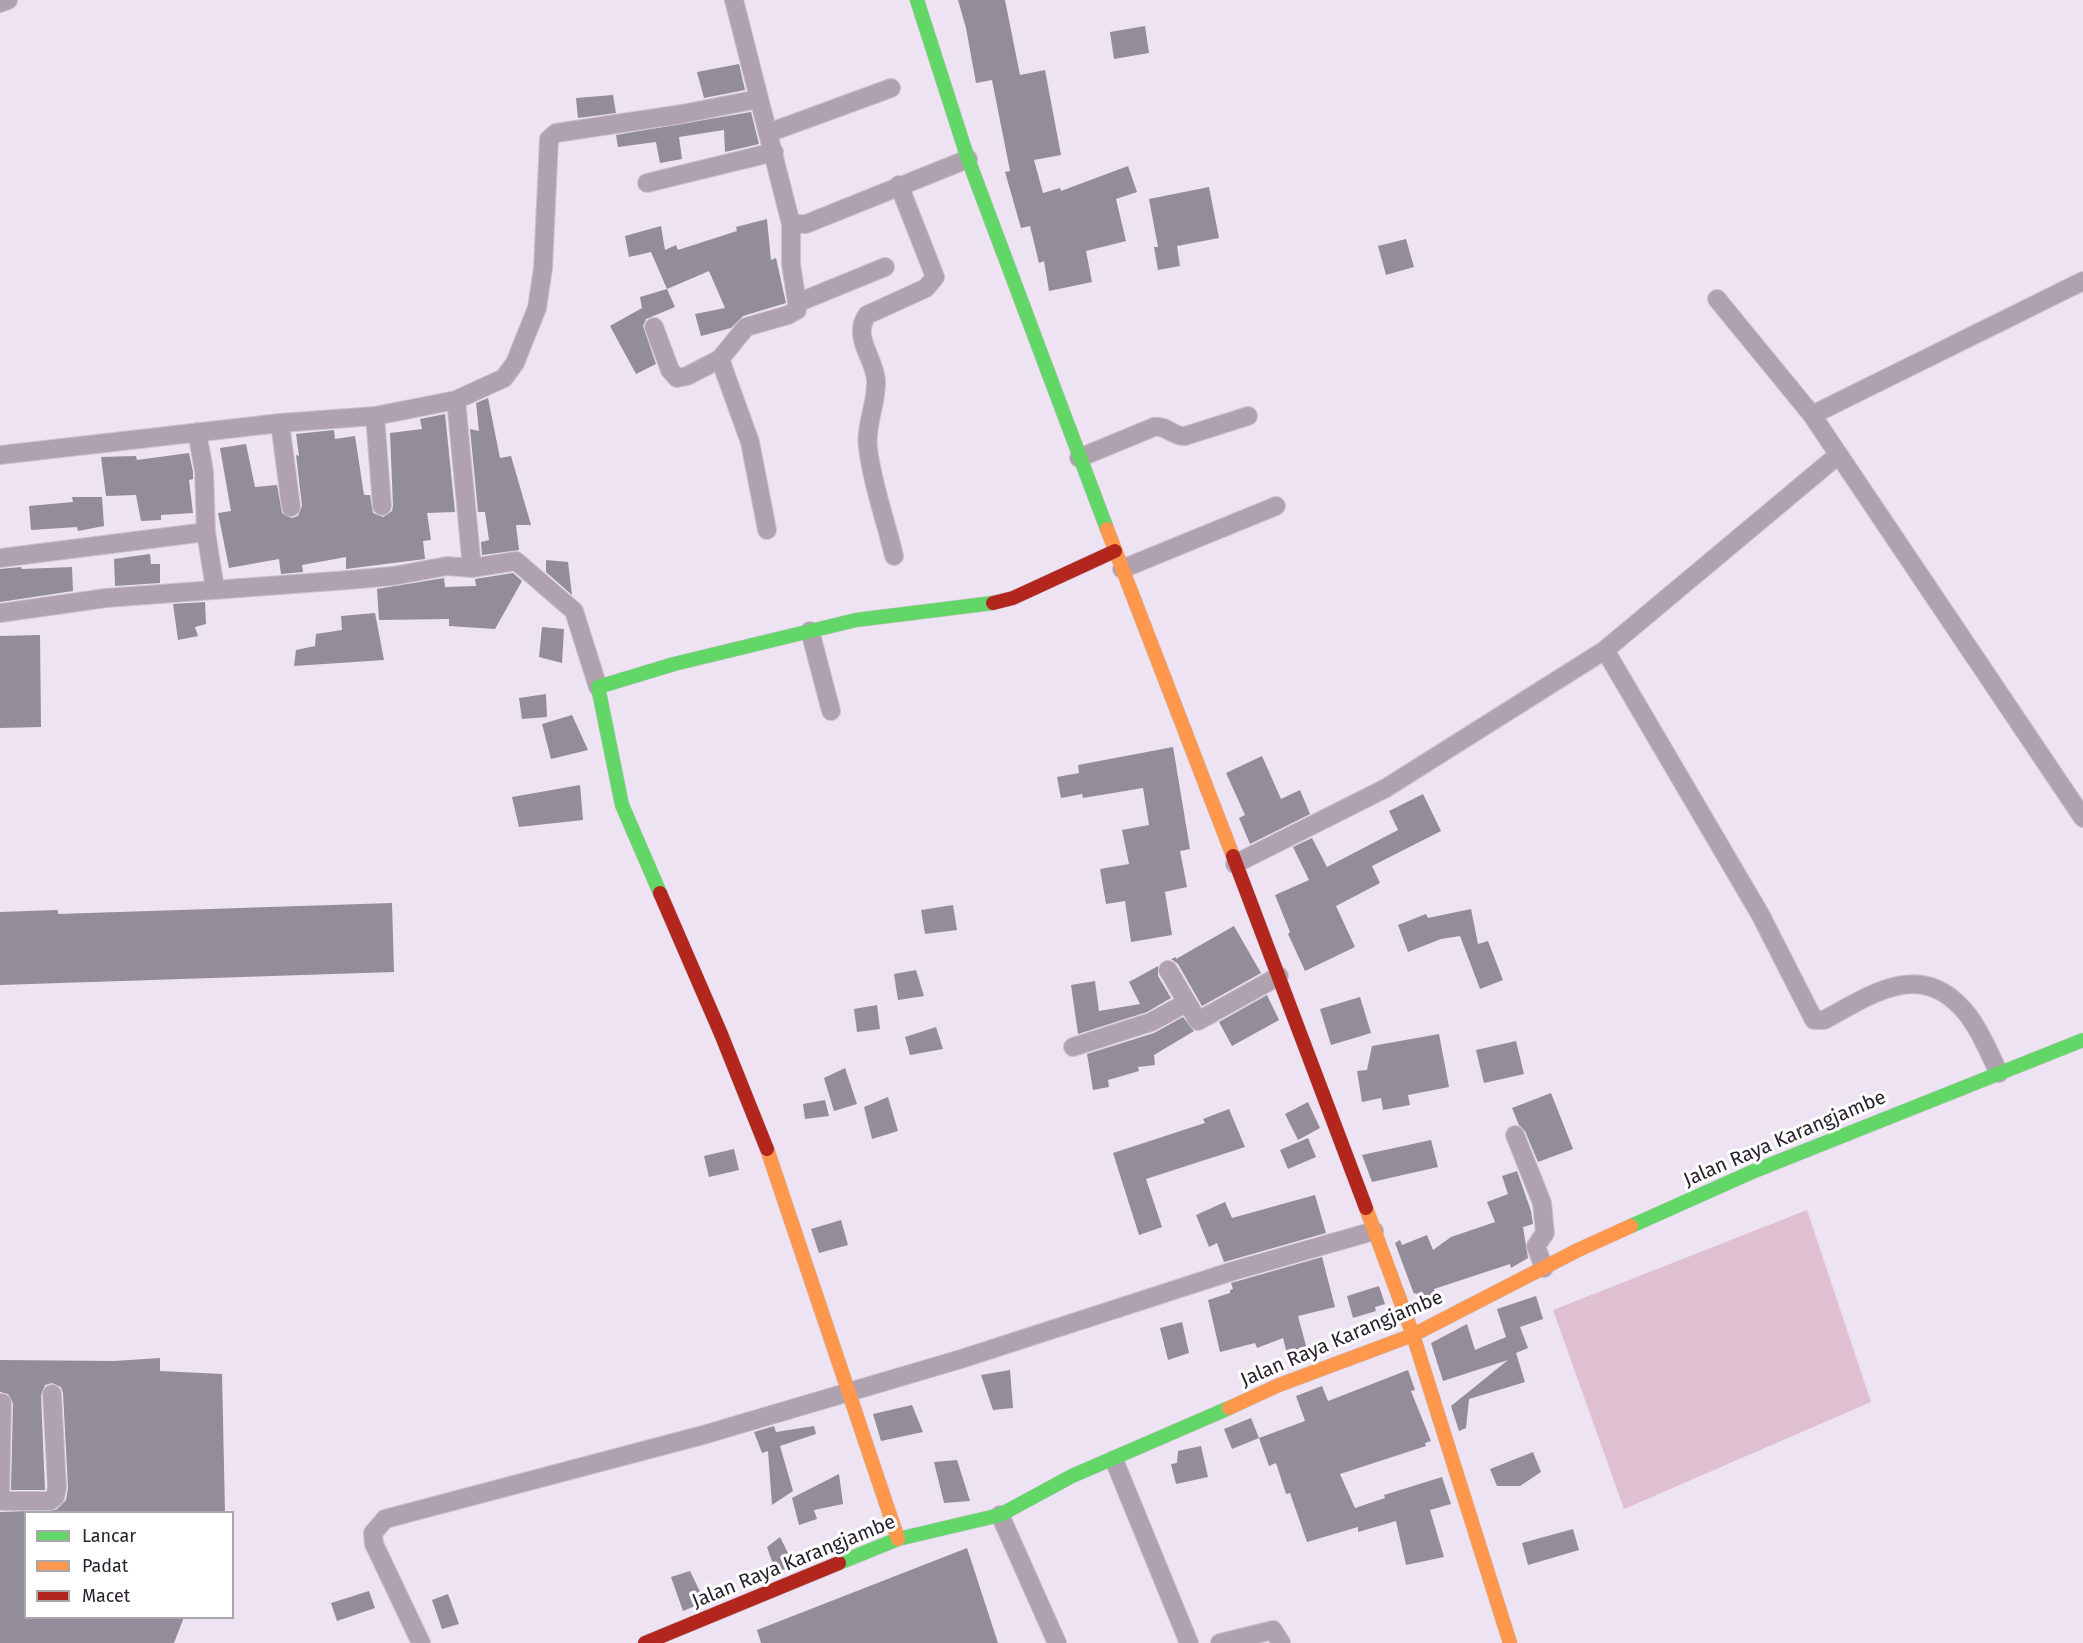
<!DOCTYPE html>
<style>
body{margin:0}
#map{position:relative;width:2083px;height:1643px;overflow:hidden;background:#eee3f3;font-family:"Fira Sans",sans-serif}
canvas{display:block}
.legend{position:absolute;left:24px;top:1511px;width:210px;height:108px;box-sizing:border-box;background:#fff;border:2px solid #a9a7ab;margin:0;padding:8px 10px;list-style:none;font-size:18px;color:#29222c}
.legend li{display:flex;align-items:center;gap:12px;height:30px}
.legend b{width:30px;border:2px solid #a9a7ab}
</style>
<div id="map">
<canvas width="2083" height="1643"></canvas>
<ul class="legend">
<li><b style="height:8px;background:#63d668"></b>Lancar</li>
<li><b style="height:8px;background:#ff974d"></b>Padat</li>
<li><b style="height:8px;background:#b3261e"></b>Macet</li>
</ul>
</div>
<script>
const ctx = document.querySelector('canvas').getContext('2d');
ctx.lineJoin = 'round';
function fill(path, color) { ctx.fillStyle = color; ctx.fill(path, 'evenodd'); }
function trace(path, color, width, dash) { ctx.strokeStyle = color; ctx.lineWidth = width; ctx.lineCap = dash ? 'butt' : 'round'; ctx.setLineDash(dash || []); ctx.stroke(path); }
function label(font, color, halo, rows, align = 'center') {
  ctx.font = font + ' "Fira Sans",sans-serif'; ctx.lineWidth = 6; ctx.setLineDash([]); ctx.textBaseline = 'middle'; ctx.strokeStyle = halo; ctx.fillStyle = color; for (const [text, x, y, turn = 0] of rows) {
    ctx.save(); ctx.translate(x, y); ctx.rotate((+turn || 0) * Math.PI / 180); ctx.textAlign = isNaN(turn) ? turn : align; if (halo) ctx.strokeText(text, 0, 0); ctx.fillText(text, 0, 0); ctx.restore();
  }
}
fill(new Path2D(`
 M1807,1210L1871,1402L1624,1509L1553,1310Z`), '#dfc0d1');
fill(new Path2D(`
 M958,0H1005L1020,75L1045,70L1061,155L1034,160L1043,193L1060,188L1061,191L1128,166L1137,192L1116,199L1126,241L1086,251L1092,282L1049,291L1044,261L1039,263L1030,226L1021,228L1005,172L1010,171L992,80L976,83L966,28Z
 M1145,26L1149,53L1114,59L1110,32Z
 M739,64L745,90L704,98L697,72Z
 M613,95L616,113L578,118L576,98Z
 M751,112L759,144L725,152L724,130L679,137L682,159L660,163L656,142L618,147L616,135Z
 M1209,187L1219,238L1177,246L1180,266L1158,270L1154,247H1158L1149,199Z
 M767,219L771,260L776,258L786,303L743,316L731,328L701,336L695,314L725,308L709,271L667,289L651,252L629,257L625,236L661,226L665,250L676,245L678,250L737,231L736,227Z
 M1406,239L1414,267L1386,275L1378,246Z
 M667,289L675,307L646,319L643,326L656,364L636,374L610,326L642,308L640,297Z
 M488,398L500,458L511,456L531,525H516L519,550L482,555L481,542L489,540L485,512H478L470,429L479,431L476,403Z
 M445,414L455,512L427,513L431,540L423,541L425,559L346,569V557L302,565L303,572L281,574L279,559L229,568L218,513L231,511L220,448L246,444L255,487L277,485L282,513L292,518L298,516L302,506L296,455L299,456L296,434L334,430L335,439L355,436L364,495H370L373,513L383,517L392,511L393,506L390,433L422,429L420,419Z
 M189,453L193,472V479L189,480L193,513L161,515V520L141,521L136,495L106,496L101,457L136,456L137,460Z
 M72,497H102L104,526L78,531L77,527L31,530L29,506L73,502Z
 M150,554L151,564H160V583L115,586L114,559Z
 M546,560L568,562L572,595L546,572Z
 M21,567L22,569L72,567L73,591L0,602V569Z
 M513,573L522,581L495,629L449,626V619L379,620L377,589L444,578L445,587L476,586L475,579Z
 M205,602L206,624L195,627L198,636L178,640L173,604Z
 M375,613L384,660L294,666L296,650L315,646L316,634L342,630L341,616Z
 M542,627L564,629L562,663L539,657Z
 M40,635L41,727L0,728V636Z
 M546,694L547,717L522,719L519,698Z
 M572,715L588,750L551,759L542,724Z
 M1173,747L1190,849L1180,851L1187,887L1165,892L1172,935L1131,942L1125,901L1106,904L1100,869L1129,864L1122,830L1149,825L1143,788L1083,798L1082,794L1061,798L1057,777L1079,773L1078,765Z
 M1262,756L1281,799L1300,790L1310,814L1250,844L1239,818L1245,815L1226,773Z
 M580,785L583,820L519,827L512,797Z
 M1423,794L1441,831L1372,866L1380,883L1336,906L1355,947L1305,971L1288,934L1290,932L1275,895L1309,880L1293,847L1312,838L1327,867L1398,830L1389,811Z
 M392,903L394,972L0,985V912L58,910V914Z
 M953,905L957,930L925,934L921,910Z
 M1471,909L1478,944L1488,941L1503,980L1480,989L1460,936L1441,939L1408,952L1398,925L1426,914L1428,918Z
 M1234,926L1261,973L1202,1006L1178,964L1171,959L1176,957V959Z
 M1158,966V976L1171,998L1147,1012L1078,1034L1071,985L1095,981L1099,1011L1140,1004L1129,982Z
 M916,970L924,996L898,1000L894,974Z
 M1267,995L1279,1020L1232,1046L1219,1022Z
 M1360,997L1371,1033L1331,1045L1320,1009Z
 M877,1005L880,1029L857,1032L854,1009Z
 M1183,1017L1194,1031L1154,1055L1155,1065L1138,1067L1139,1071L1108,1080L1109,1087L1093,1090L1087,1054L1154,1033Z
 M936,1027L943,1049L910,1055L905,1037Z
 M1439,1034L1449,1087L1408,1095L1410,1105L1383,1110L1381,1098L1362,1102L1357,1071L1367,1070L1372,1046Z
 M1516,1041L1524,1074L1484,1083L1476,1050Z
 M845,1068L857,1104L834,1111L824,1078Z
 M1551,1093L1573,1149L1538,1162L1525,1131L1519,1125L1512,1108Z
 M888,1097L898,1131L872,1139L864,1107Z
 M825,1100L829,1116L805,1119L803,1104Z
 M1308,1102L1320,1128L1298,1140L1285,1114Z
 M1229,1109L1245,1147L1146,1179L1162,1227L1139,1235L1113,1153L1205,1123L1203,1119Z
 M1308,1138L1316,1157L1288,1169L1280,1150Z
 M1431,1140L1438,1167L1372,1182L1362,1155Z
 M734,1149L739,1170L709,1177L704,1156Z
 M1517,1171L1531,1211L1533,1224L1523,1227L1528,1258L1511,1268L1510,1264L1434,1289L1435,1294L1419,1301L1416,1293L1414,1294L1395,1243L1400,1240L1402,1245L1427,1235L1433,1250L1451,1237L1495,1222L1487,1202L1508,1194L1502,1176Z
 M1315,1195L1326,1233L1224,1262L1217,1243L1209,1247L1196,1215L1225,1202L1232,1218Z
 M841,1220L848,1245L819,1253L811,1229Z
 M1322,1257L1335,1307L1298,1316L1309,1357L1289,1362L1283,1338L1257,1348L1255,1343L1220,1352L1208,1300L1230,1293V1290L1233,1289L1231,1283Z
 M1379,1286L1385,1304L1375,1307L1376,1311L1353,1318L1347,1296Z
 M1536,1296L1543,1319L1520,1327L1528,1348L1516,1353L1525,1382L1469,1399L1466,1428L1459,1431L1451,1406L1508,1360L1443,1381L1431,1343L1467,1324L1475,1350L1506,1337L1497,1309Z
 M1182,1322L1189,1353L1168,1360L1160,1328Z
 M160,1358V1371L222,1374L225,1512H26V1617H184L174,1643H0V1512L56,1510L66,1500L68,1488L63,1393L61,1387L52,1383L45,1385L41,1395L45,1490H11L13,1403L8,1394L0,1392V1360L114,1361Z
 M1010,1370L1013,1408L993,1410L981,1375Z
 M1408,1370L1415,1390L1411,1391L1431,1441L1425,1443L1426,1446L1340,1474L1355,1508L1385,1498L1384,1495L1442,1477L1451,1504L1430,1510L1444,1557L1406,1565L1396,1521L1358,1532V1527L1307,1542L1290,1493L1286,1494L1276,1463L1269,1466L1259,1438L1232,1449L1224,1429L1251,1418L1259,1438L1305,1421L1296,1396L1322,1386L1328,1401Z
 M912,1405L923,1432L881,1441L873,1414Z
 M774,1426L776,1432L814,1426L816,1434L780,1446L793,1491L772,1505L768,1451L762,1453L754,1432Z
 M1201,1446L1208,1477L1176,1484L1171,1464L1177,1463L1178,1451Z
 M1533,1452L1541,1472L1520,1486H1497L1490,1469Z
 M957,1460L970,1501L944,1503L934,1462Z
 M839,1474L843,1504L814,1510L817,1519L799,1525L792,1498Z
 M1573,1529L1579,1550L1528,1565L1522,1543Z
 M780,1537L794,1565L776,1573L767,1547Z
 M967,1548L998,1643H761L757,1630Z
 M690,1571L705,1602L683,1611L671,1577Z
 M369,1591L375,1608L337,1621L331,1603Z
 M448,1594L459,1624L442,1629L432,1600Z`), '#938c9b');
const street = new Path2D(`
 M734,0L791,224H806L968,159
 M0,3L8,0
 M768,133L891,88
 M647,183L774,152
 M791,224V264L797,303
 M1717,299L1812,415L2083,818
 M654,327L670,370L677,378L687,376L720,359L746,327L788,315L797,310V303L885,267
 M720,359L750,442L767,530
 M456,400L472,568
 M1812,415L2083,281
 M375,416L382,506
 M280,423L291,507
 M0,455L280,423L375,416L456,400L504,378L515,363L537,308L543,268L549,139L556,133L682,114L758,99
 M1079,458L1154,427C1167,425 1173,437 1185,436L1248,416
 M206,532L215,589
 M894,556C886,521 872,484 868,448C865,425 877,404 876,380C874,357 852,337 867,315L926,288L935,277L899,185
 M0,558L206,532L204,471L197,432
 M1122,569L1276,506
 M0,613L106,598L348,580L393,576L447,566L472,568L516,561L574,611L598,687
 M810,631L831,711
 M1605,650L1760,914L1814,1020H1824C1867,997 1916,961 1959,1005C1977,1022 1988,1051 1999,1073
 M1235,864L1386,788L1605,650L1837,456
 M1168,970L1198,1021L1279,976
 M1073,1047L1151,1022L1186,1003
 M1515,1135L1542,1203L1545,1233L1536,1246L1544,1268
 M1114,1460L1189,1643
 M0,1501H50L55,1497L57,1488L52,1394
 M0,1501L2,1403
 M1000,1515L1057,1643
 M421,1643L374,1544L373,1533L385,1519L703,1435L961,1359L1233,1271L1374,1231
 M1220,1643L1273,1630L1281,1643`);
const fast = new Path2D(`
 M917,0L968,159L1107,529
 M660,893L622,805L598,687L674,664L856,620L993,603
 M1631,1226L1752,1172L2083,1040
 M839,1563L898,1539L1000,1515L1072,1476L1229,1408`);
const slow = new Path2D(`
 M1107,529L1233,856
 M767,1149L898,1539
 M1366,1208L1413,1335L1510,1643
 M1229,1408L1279,1385L1413,1335L1578,1250L1631,1226`);
const jam = new Path2D(`
 M993,603L1013,598L1115,551
 M1233,856L1366,1208
 M660,893L721,1034L767,1149
 M645,1643L839,1563`);
trace(street, '#cac2ce', 20);
trace(fast, '#cac2ce', 15);
trace(slow, '#cac2ce', 15);
trace(jam, '#cac2ce', 15);
trace(street, '#afa2ae', 18);
trace(fast, '#63d668', 14);
trace(slow, '#ff974d', 14);
trace(jam, '#b3261e', 14);
label('20px', '#29222c', '#fff', [
 ["Jalan Raya Karangjambe",1785,1139,-23],
 ["Jalan Raya Karangjambe",1342,1339,-23],
 ["Jalan Raya Karangjambe",794,1562,-22]
]);
</script>
